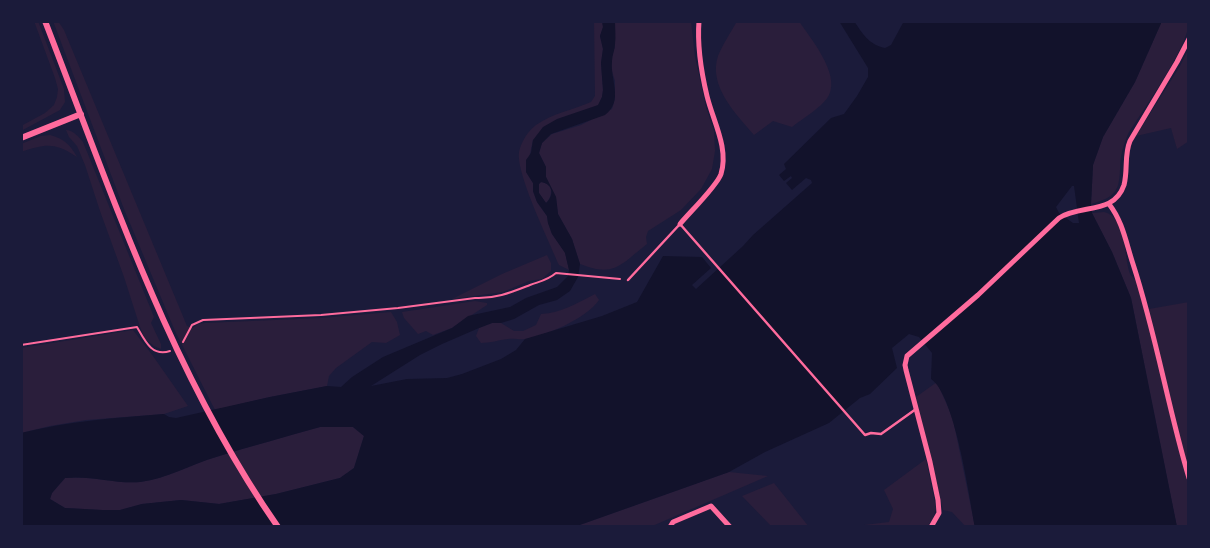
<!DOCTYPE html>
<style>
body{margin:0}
#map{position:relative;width:1210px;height:548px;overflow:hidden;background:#1b1b3a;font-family:Arial,sans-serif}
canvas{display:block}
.frame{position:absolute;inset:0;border:23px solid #1b1b3a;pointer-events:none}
</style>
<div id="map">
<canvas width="1210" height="548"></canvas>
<div class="frame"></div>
</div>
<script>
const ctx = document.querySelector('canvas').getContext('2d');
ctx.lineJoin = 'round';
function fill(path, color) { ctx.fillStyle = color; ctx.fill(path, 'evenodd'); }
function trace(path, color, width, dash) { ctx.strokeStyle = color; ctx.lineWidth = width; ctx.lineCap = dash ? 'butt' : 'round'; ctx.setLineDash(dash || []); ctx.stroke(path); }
fill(new Path2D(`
 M34,21H38L64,89L65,102L60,110L21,131V126L45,113L54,105L57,97L58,89L55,78Z
 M53,21H58L64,30L187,326L193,328L198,324L205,323L321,318L391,312L397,322L400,335L386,343L372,342L336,368L329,376L327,386L270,397L215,410L175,331L124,209Z
 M594,21H602L603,27L600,36L603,49L601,63L603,90L602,97L598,106L581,112L533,140L526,172L533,183V191L537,202L547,216L548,223L552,234L565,252L569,270L559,265C549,241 516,174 519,152C521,142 528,131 536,125C553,113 573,110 591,102L595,96Z
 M615,21H691L695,57L706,107L714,131L715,151L712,169L701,189L681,210L648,231L646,237L647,244C621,264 615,278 580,264L572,239L558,214L556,197L546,177V167L539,153L542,143L552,134L581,125L612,109L615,99V81L611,68L612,56L615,46Z
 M737,21H799C810,38 840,73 829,95C824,106 802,119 792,127L773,121L754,135C736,114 708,86 718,56C723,44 731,32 737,21Z
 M1162,21H1189C1189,46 1143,110 1128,134C1125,142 1122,149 1121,157C1118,184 1124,195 1091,204L1093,165L1103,137L1135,82Z
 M1189,48V141L1177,149L1171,128L1136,136L1180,66Z
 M66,130C73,130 79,137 83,142L154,317L151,323L161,344V349L154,346L145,339L140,327L124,277L100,211L85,165L77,146L69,137Z
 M50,135C64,139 70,144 77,157C54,142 46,144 21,152V144L41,136Z
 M541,182C554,184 553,196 546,203L539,193V184Z
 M1104,212C1126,217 1124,253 1129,271C1131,278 1132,275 1135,280C1139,287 1141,295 1143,302L1179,452L1189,486L1188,501L1189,527H1177L1131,298L1112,252L1092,213Z
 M547,255L551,263V271L542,279L529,281L503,292L452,299L502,274Z
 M595,294L599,300C587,318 546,336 525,339C520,340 514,338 508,339C498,340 491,343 481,343L476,336L479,328L492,323H501L514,331H523L536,325L541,314C562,313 577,303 595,294Z
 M475,301L487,303V305L452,328L433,335L426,331L418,334L404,318L402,312Z
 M1189,302V473L1149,309Z
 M133,330L153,356L188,406L164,414L86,420L50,426L21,433V348Z
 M937,382L950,412L954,424L975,527H966L952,512L943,510L916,397Z
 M320,427H353L364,436L354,468L340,478L276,494L219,504L181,500L142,504L120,510H102L65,508L50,499L52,493L65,478C90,475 115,484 140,482C167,479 191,464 216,457C251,446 285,437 320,427Z
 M926,459L936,508L933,519L927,527H861L864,525L889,522L893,509L884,490Z
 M729,472L768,476L650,527H574Z
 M774,483L809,527H772L742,496Z`), '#2a1e3b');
fill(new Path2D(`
 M602,21H615C615,29 616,37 615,44C615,50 612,55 612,61C610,81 624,100 605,115L551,134L542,143L539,153L546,167V177L556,197L558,214L572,239L580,264L578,277L570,291L557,300L539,305L514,319L501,323H492L479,328L442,344L420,355L371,386L407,379L447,378L462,374L501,359L516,350L525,339L602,316L637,302L663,256L702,257L711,268L692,285L696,289L743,246L753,235L812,183L811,180L806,178L792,190L786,183L792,178L791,176L784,181L779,175L786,169L784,164L831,118L844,114L857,96L868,77V68L839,21H854C863,34 868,44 885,48L891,45L904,21H1162L1135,82L1103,137L1093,165L1091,204L1092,213L1112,252L1131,298L1177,527H975C969,496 955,395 931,379L932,353L919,337L909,334L892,348L897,368L870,394L860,398L829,423L765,452L729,472L574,527H21V433C69,421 115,418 164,414L169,417L176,418L270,397L327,386L341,387L352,377L383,357L452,328L468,316L510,307L526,298L557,287L568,276L569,270L565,253L552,234L548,223L547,216L537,202L533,191V183L526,172V160L531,153L533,140L543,127L557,119L598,105L602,97L603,90L601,63L603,49L600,36L603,27ZM541,182C554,184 554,196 546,203L539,193V184ZM1072,186H1074L1079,223H1073L1059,213L1056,207ZM320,427H353L364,436L354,468L340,478L276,494L219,504L181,500L142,504L120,510H102L65,508L50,499L52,493L65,478C91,475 115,484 140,482C167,479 191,464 216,457C251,446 285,437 320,427Z`), '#12122b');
trace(new Path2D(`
 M183,342L192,325L203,320L321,315L398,308L475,298C496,299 512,292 530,285C541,281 548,280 556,273L620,279
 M21,345L137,327C145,341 152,357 170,351`), '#ff6b9d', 2);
trace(new Path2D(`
 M628,280L680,224L865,435L871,433L881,434L916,409`), '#ff6b9d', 2.5);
trace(new Path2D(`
 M1109,204C1123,222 1126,243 1133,264C1156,334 1168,408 1189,478
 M680,224C689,213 717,186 721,174C729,148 713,121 707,96C701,71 697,47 699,21
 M670,527L673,522L711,506L730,527
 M931,527L939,513L938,500L930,462L906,370L905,365L907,356L978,295L1059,218C1081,204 1114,215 1124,185C1128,170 1124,155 1130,141L1177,62L1189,39`), '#ff6b9d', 5);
trace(new Path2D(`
 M45,21C112,194 171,373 278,527
 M21,138L81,114`), '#ff6b9d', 6);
</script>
